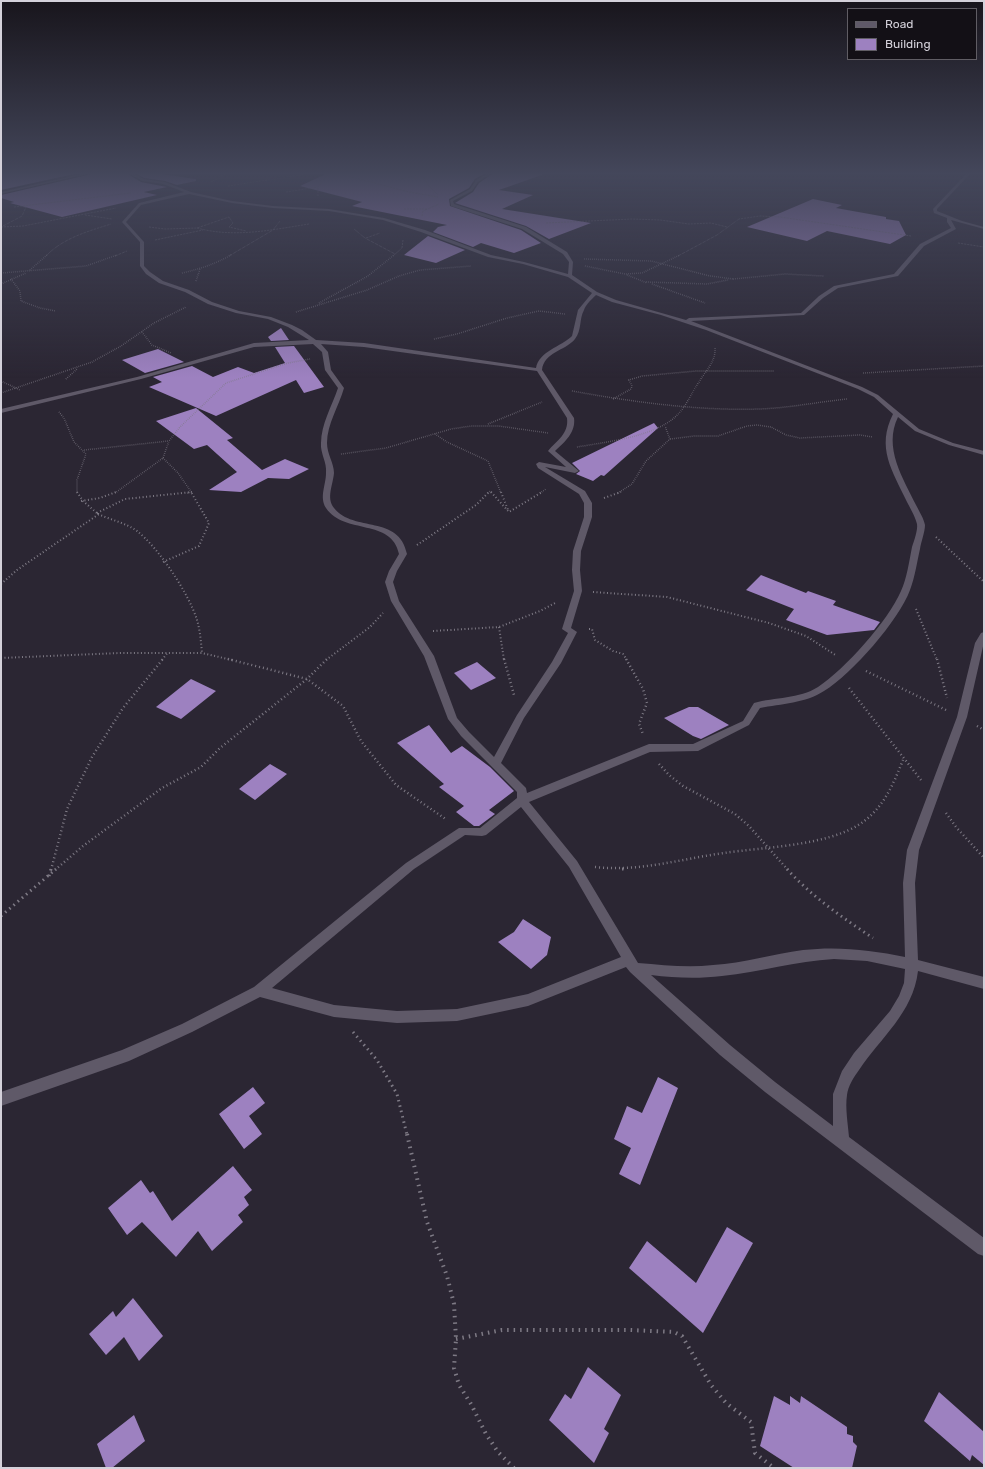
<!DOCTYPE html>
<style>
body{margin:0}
#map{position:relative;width:985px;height:1469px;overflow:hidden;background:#2b2633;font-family:Rubik,sans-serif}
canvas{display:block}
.frame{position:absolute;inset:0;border:2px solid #d4d1da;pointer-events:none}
.legend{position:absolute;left:847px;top:8px;width:130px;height:52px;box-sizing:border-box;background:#131016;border:1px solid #605d64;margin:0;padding:5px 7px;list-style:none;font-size:12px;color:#d4d1da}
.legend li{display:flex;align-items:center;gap:8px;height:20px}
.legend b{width:20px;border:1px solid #605d64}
</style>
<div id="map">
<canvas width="985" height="1469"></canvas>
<div class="frame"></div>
<ul class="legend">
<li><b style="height:5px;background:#5f5968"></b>Road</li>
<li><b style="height:11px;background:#9d81c0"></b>Building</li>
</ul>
</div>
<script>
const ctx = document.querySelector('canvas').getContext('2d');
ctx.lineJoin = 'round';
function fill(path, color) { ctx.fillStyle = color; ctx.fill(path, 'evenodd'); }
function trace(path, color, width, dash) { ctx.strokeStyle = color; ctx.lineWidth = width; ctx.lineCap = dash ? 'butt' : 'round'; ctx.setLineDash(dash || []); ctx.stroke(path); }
fill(new Path2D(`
 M1,172H84L1,190Z
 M97,172H125L141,182L167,187L144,192L157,195L62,217L10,203L14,202L1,198V195L96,173Z
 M133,172H148L196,179V181L177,185L165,181L144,178Z
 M330,172H487L475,179L469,188L449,199L450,206L521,230L541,243L514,253L481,243L473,247L433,232L438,227L447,225L352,206L362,202L300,186Z
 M495,172H541L542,175L499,190L533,195L502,209L591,223L549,239L526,226L455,203L473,192L479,183Z
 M813,199L842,205L836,208L886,217V219L899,221L906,235L890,244L827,231L807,241L747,227Z
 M428,236L465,250L436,263L404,255Z
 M281,328L289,340L271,341L268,337Z
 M294,346L324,387L304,393L296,380L216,416L149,387L162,382L153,377L192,366L213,377L238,367L254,373L285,363L275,347Z
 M158,349L184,362L145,373L122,360Z
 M196,408L233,438L227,440L262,470L285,459L309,469L289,479L268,478L241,492L209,490L237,472L207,445L194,449L156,421Z
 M654,423L658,428L604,476L601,475L593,481L576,474L580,471L572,463Z
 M761,575L806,593L808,591L836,601L833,605L880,622L874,630L827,635L786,620L794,609L746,590Z
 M477,662L496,678L471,690L454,673Z
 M191,679L216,691L181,719L156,707Z
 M689,707H698L729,725L701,739L693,736L664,718Z
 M429,725L451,753L462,746L490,767L514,791L489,810L495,814L479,826H474L456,812L464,806L439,787L444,784L397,743Z
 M270,764L287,774L255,800L239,789Z
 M523,919L551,937L547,955L531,969L498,942L514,932Z
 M658,1077L678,1088L640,1185L619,1174L631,1148L614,1139L627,1106L642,1113Z
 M253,1087L265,1103L249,1116L262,1134L244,1149L219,1114Z
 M233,1166L252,1190L244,1197L249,1205L238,1215L243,1222L212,1251L198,1231L176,1257L142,1222L127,1235L108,1208L141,1180L150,1193L153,1191L172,1221Z
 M727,1227L753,1243L703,1333L629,1268L647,1241L696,1283Z
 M133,1298L163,1336L139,1361L124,1337L106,1355L89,1334L113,1311L116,1317Z
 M588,1367L621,1395L604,1429L609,1433L594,1463L549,1420L565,1394L571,1399Z
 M939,1392L984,1432V1465L972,1455L970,1461L924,1421Z
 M774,1396L790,1405V1396L800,1403L801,1396L847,1427V1434L853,1436V1442L857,1446L852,1468H794L760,1446Z
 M134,1415L145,1441L112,1468H106L97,1444Z`), '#9d81c0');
trace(new Path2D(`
 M332,172L409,192L438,197
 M398,180L422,174L428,185L438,195
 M211,182L228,172
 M228,186L320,172
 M286,192L318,187
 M318,196V187L330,172
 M14,207L131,193
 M404,209H427
 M85,215L112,219
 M422,216L423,211L439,204
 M229,217L233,223L229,227L246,231
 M546,223L632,219L660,220L689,224L711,223L727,227
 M3,226L22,216L26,207H23
 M1,227L23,226L116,208
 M149,227L165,229L197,228L229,217
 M197,228C234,238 271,230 309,224
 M354,229L365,238L395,254
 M366,238L380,233
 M155,240L203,230
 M958,243L984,247
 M46,256C63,238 89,231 111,224
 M115,256L127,251
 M229,256L273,230L280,221
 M393,256L402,248L403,240
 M678,256L717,235L739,219L760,216L780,217L911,236`), '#7e7a85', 1, [0.5, 1]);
trace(new Path2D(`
 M584,259L651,261L710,276L733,279
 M585,266L625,274L642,273L680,255
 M30,270L47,255
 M1,273L86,266L117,255
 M182,273C200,269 215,264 231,255
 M627,275L647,283
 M11,279L20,291L21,301L40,308L56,311
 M733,279L785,274L824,276
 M196,281L200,269
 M646,282L707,284L728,280
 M1,284L26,273
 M652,284L705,303
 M319,303L368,276L394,255
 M296,312L367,290L399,276L420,270L471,266
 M142,332L152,345L171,353
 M434,339L457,334L507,318L539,311L565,314
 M863,373L984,366
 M66,379L77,369
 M1,381L20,390
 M572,391C634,402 697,411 759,409C789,408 818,402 847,399
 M1,393L92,362L121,346L154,323L186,307
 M613,399L631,389L632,386L629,380L642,376L696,371H774
 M59,412L64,418L74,442L86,454L77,480V493
 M488,424L542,402
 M435,434L447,442L488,461L501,493
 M670,439L694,436H718L747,426L756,425L771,427L786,435L800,438L860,435L873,437
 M577,447C606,442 653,437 675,417C686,408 691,393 699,382C706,370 716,362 715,347
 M84,450L169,441
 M341,454L386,448L451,429L471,426H499L548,433
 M163,458L178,473L192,493
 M115,493L163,458L169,441L180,427L226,383L288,363L310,359
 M187,493L192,492
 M488,493L490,491L492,493
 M540,493L546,489
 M618,493L632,484L646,461L670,439L665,426`), '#7e7a85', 1.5, [0.5, 1.5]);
trace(new Path2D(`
 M77,492L83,501L98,514
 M491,492L509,512L542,492
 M501,492L508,510
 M604,498L621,492
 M81,501L100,498L116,492
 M97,513L125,499L192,492
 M98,513V514
 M98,514C111,520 126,523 137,531C159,548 189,594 197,620C200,630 201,642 202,653
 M936,537L984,582
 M417,545L476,505L489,492
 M163,562L199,546L209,523L191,492
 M1,584L17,570L99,514
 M593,592L667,597L769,623L806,636L837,656
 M916,609L937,660
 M499,627L504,660
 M589,629H592L595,640L613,651L623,654L627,660
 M433,631L499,627L540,611L557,602
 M1,658L120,653H202L232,660
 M162,660L168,652
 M326,660L370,627L383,613`), '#7e7a85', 2, [1, 2.5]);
trace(new Path2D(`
 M228,659L307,679L343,706L361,741L396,785L447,820
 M504,659L514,695
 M626,659L643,689L647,703L639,724L643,734
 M937,659L947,698
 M866,671L946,710
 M849,688L921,780
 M977,726L984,730
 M659,764L669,775L683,786L735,814L749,826L788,870
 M946,813L956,827L984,858
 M595,867C640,872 680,859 724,853C764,847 826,846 860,824C883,809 893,785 903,760
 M51,870L67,809L92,757L123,708L163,659
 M55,870L83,846L162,788L201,767L220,748L307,679L327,659`), '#7e7a85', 2.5, [1, 3]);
trace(new Path2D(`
 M622,869H626
 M787,869C811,896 843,918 873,938
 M49,876L51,869
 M1,916L56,869
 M353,1032L377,1060L397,1094L407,1135`), '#7e7a85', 3, [1.5, 4]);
trace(new Path2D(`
 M407,1134L427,1222L447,1276L454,1304L456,1339L454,1368L459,1385L471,1404L486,1434L498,1452L514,1468
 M456,1339L502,1330H630L674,1332L682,1336L711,1385L726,1403L751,1422L755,1453L774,1468`), '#7e7a85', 4, [1.5, 5]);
fill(new Path2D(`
 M90,172H96L1,194V192Z
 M126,172H130L144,179L165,182L191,192L232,201L273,206L329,209L384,218L425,230L491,255L524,262L568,274L569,262L563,254L522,229L451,206L450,200L470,189L476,180L490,172H494L478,182L472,191L453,201L454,204L526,227L567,252L573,262L572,275L597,292L616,300L686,320L689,318L801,313L819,296L834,286L894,274L920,244L951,228L947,222V218L934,213L933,209L966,174L965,172H969V175L937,209V211L962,221L984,227V229L951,220L956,229L924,246L898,276L838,288L823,298L804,315L691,321L862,387L878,395L919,429L953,443L984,451V455L949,445L915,431L898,417C883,448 903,478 916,505C919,511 924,519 925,525C925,532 921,542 920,549C917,562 915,577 910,590C899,620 852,674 824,691C806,703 781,704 760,708L749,725L698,751L650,752L529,802L577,861L638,963C663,965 688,968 713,965C744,963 773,954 803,950C838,946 872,950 905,957L903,883L907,850L957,717L975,643L981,633L984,632V642L967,717L919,850L915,883L918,960L984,977V989L918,971C913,1013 881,1037 859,1070C854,1077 848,1086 847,1095C845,1108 848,1124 849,1137L984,1238V1256L978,1254L765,1092L720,1055L630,972L626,967L528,1006L457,1021L397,1023L334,1017L260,997L192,1032L129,1061L1,1106V1092L122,1050L182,1024L254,987L406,863L459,828H480L517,798V792L461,736L448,719L424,656L391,601L385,582L389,571L399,554C392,518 344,535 326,508C319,497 326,485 326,473C327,462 320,453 321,443C321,424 332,406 338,388L325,370L322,352L313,344L254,347L141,379L1,413V409L137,377L254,343L309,340L288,327L268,319L236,313L208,304L185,292L159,283L146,274L140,266V242L122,222L139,203L184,192L163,184L142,181ZM189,194L232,203L273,208L329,211L383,220L421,232L488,257L523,264L568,277L592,293L578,310L572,336C561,347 539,351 536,368L364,343L316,340L302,330L292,325L271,317L239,311L212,302L189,290L163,281L150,272L144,266V242L126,222L141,205ZM596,295L612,302L661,315L706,330L858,389L874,397L893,414C876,448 892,470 907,502C910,508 915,516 917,524C918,530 914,541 912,547C909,562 907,578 901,591C888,621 845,669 818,687C799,699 775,697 754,703L743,721L693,744H649L527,793L526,788L501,763L524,718L561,663L577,632L571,628L582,591L580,570L581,551L592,517V503L585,491L545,467L575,473L579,471L555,451C565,442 576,432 574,418L542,370C544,352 565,351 575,339C582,330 579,319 584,310C586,304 592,299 596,295ZM321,344L364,347L537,371L567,418C569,434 557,440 548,451L566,467L539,462L536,464L538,468L579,494L584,503V517L573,551L572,570L574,591L562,629L568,633L552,662L517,715L494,757L469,732L457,718L434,656L399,601L393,582L397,571L407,554C399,514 354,533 334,508C326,498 333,485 334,473C334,463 327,454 327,443C327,424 339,406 344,388L331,370L328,352ZM521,807L569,867L621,957L528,994L457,1009L397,1011L334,1005L272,988L414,869L465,835L482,836L486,835ZM834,959L867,961L905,969L904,983L899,996L890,1011L854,1053L842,1071L833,1094V1126L775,1082L730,1045L651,975C675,978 698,979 722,976C760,972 796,961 834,959Z`), '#5f5968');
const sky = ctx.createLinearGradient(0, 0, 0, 378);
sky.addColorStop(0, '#18151c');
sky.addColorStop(0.46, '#44475b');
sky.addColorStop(1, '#44475b00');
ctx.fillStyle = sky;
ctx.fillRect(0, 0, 985, 378);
</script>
